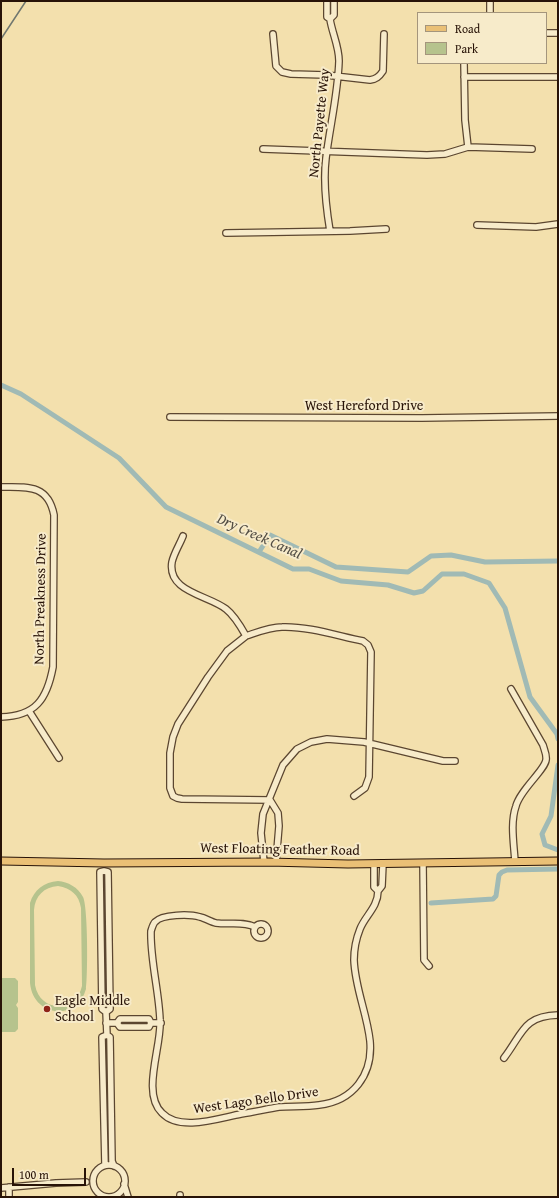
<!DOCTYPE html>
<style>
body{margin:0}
#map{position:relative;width:559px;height:1198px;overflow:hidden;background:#f3e0ad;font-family:"Gentium Book Plus",serif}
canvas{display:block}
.frame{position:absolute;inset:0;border:2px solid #281307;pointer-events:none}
.legend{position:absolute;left:417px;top:12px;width:130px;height:52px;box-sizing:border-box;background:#f7ebca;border:1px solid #a4957c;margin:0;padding:5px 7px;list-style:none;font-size:12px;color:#281307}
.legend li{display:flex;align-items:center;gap:8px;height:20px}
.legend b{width:20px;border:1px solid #a4957c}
.scale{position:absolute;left:12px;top:1168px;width:74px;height:18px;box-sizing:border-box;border:2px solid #281307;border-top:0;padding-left:5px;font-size:12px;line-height:14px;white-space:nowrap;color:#281307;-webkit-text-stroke:3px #f7ebca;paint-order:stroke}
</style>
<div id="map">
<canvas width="559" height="1198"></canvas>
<div class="frame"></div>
<ul class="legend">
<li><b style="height:5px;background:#eac076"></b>Road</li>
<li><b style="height:11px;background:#b6c38d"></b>Park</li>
</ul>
<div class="scale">100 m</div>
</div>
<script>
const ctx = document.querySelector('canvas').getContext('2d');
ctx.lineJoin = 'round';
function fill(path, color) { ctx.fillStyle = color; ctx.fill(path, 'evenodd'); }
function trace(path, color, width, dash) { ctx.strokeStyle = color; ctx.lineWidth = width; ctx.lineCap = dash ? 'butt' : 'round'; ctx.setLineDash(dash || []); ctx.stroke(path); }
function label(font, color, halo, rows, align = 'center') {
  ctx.font = font + ' "Gentium Book Plus",serif'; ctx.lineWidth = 4; ctx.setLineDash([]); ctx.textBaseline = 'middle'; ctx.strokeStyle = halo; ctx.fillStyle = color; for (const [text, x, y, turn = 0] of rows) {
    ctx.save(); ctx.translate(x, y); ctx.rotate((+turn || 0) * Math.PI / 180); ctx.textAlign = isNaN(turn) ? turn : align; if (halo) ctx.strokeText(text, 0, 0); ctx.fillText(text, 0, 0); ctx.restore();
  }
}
fill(new Path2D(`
 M58,881C68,882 78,887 83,897C88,907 88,975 86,989C77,1022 33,1017 30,983V903C34,890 44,882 58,881ZM58,886C71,888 79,895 81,908L82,986C76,1013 40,1013 35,985L34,910C35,896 44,887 58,886Z
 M1,978H15L18,981V1002L16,1005L18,1008V1029L15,1032H1Z`), '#b6c38d');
trace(new Path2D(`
 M1,39L26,1`), '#70776f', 1.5);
trace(new Path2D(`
 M1,385L21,394L119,458L166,507L293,569H309L341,581L388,585L414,593L423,591L442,574H464L489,583L505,608L530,697L557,734L558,739
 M259,552L270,535L336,567L408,572L431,556L451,555L485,562L558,561
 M558,765L551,816L542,834L545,845L558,850
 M431,903L493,899L496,896L499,875L502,872L507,870L558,869`), '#a0bab5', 5);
const minor = new Path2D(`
 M327,1V17L330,19L334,15V1
 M490,1V13
 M546,33H558
 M273,34L276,66L282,72L291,74L326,75L370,80C376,79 379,77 383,71L384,34
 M464,63L465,120L468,147
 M464,77H558
 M263,149L427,155L445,154L468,147L532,149
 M477,225L536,227L558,224
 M330,231C326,207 323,182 326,158C330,126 338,93 339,61C339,46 332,33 330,19
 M226,233L350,231L386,229
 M170,417L422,418L558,416
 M1,487C27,487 48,484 54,515L53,667C47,699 36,716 1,717
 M183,536C180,544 174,553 172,562C167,592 208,595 226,609C235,616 241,627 246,636C258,632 270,627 282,627C308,626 338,636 363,641L368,645L371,652L369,777L365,788L354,796
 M246,636L227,651L208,677L178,724L173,737L170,753V788L173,796L177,798L182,799L270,800
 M511,689L543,745C544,749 547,755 546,760C545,770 520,790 516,806C510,823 514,844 515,862
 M29,711L59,758
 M270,800L278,813L279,826L276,862
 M264,862L261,833L263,814L283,765L297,749L311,742L327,739L364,742L443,761H455
 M423,863L424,960L429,966
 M374,864V887L378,891L382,886L383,864
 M104,871L100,872L102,1009L106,1012
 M104,871L108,872L110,1009L106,1012
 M254 931a7 7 0 1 1 14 0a7 7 0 1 1-14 0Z
 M255,927C242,921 230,925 216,923C211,922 205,918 200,917C190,914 162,914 155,922C153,924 152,928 151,931C150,959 159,991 160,1020C162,1046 141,1093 162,1113C180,1132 219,1118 241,1114C254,1112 267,1109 279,1107C292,1106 306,1107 319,1105C353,1101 373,1075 370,1041C367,1013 355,988 354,960C354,950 356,939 360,929C365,916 378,907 378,891
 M106,1012L107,1035
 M106,1023H117L120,1027H149L151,1023H161
 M117,1023L120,1019H149L151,1023
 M107,1035L110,1037L112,1161L114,1166
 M504,1058C523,1033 523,1016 558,1015
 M105,1165L102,1037L107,1035
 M93 1181a16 16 0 1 1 32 0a16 16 0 1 1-32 0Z
 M124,1184L128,1197
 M9,1187V1197
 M1,1188L56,1183L86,1182
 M180,1197V1195`);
const major = new Path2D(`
 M1,861L104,863L269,862L348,864L558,861`);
trace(minor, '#5b4630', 8);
trace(major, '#281307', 9);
trace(minor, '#f7ebca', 5.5);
trace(major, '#eac076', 7);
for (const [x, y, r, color] of [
 [47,1009,4,"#8f2418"]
]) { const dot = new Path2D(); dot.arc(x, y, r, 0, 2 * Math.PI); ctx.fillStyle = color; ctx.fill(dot); trace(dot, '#f7ebca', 1.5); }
label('14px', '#281307', '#f7ebca', [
 ["North Payette Way",320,123,-84],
 ["West Hereford Drive",364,406],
 ["North Preakness Drive",41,599,-89],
 ["West Floating Feather Road",280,850,1],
 ["West Lago Bello Drive",256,1101,-8]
]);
label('14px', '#281307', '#f7ebca', [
 ["Eagle Middle",55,1001],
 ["School",55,1017]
], 'left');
label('italic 15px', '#524d44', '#f7ebca', [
 ["Dry Creek Canal",259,537,24]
]);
</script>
